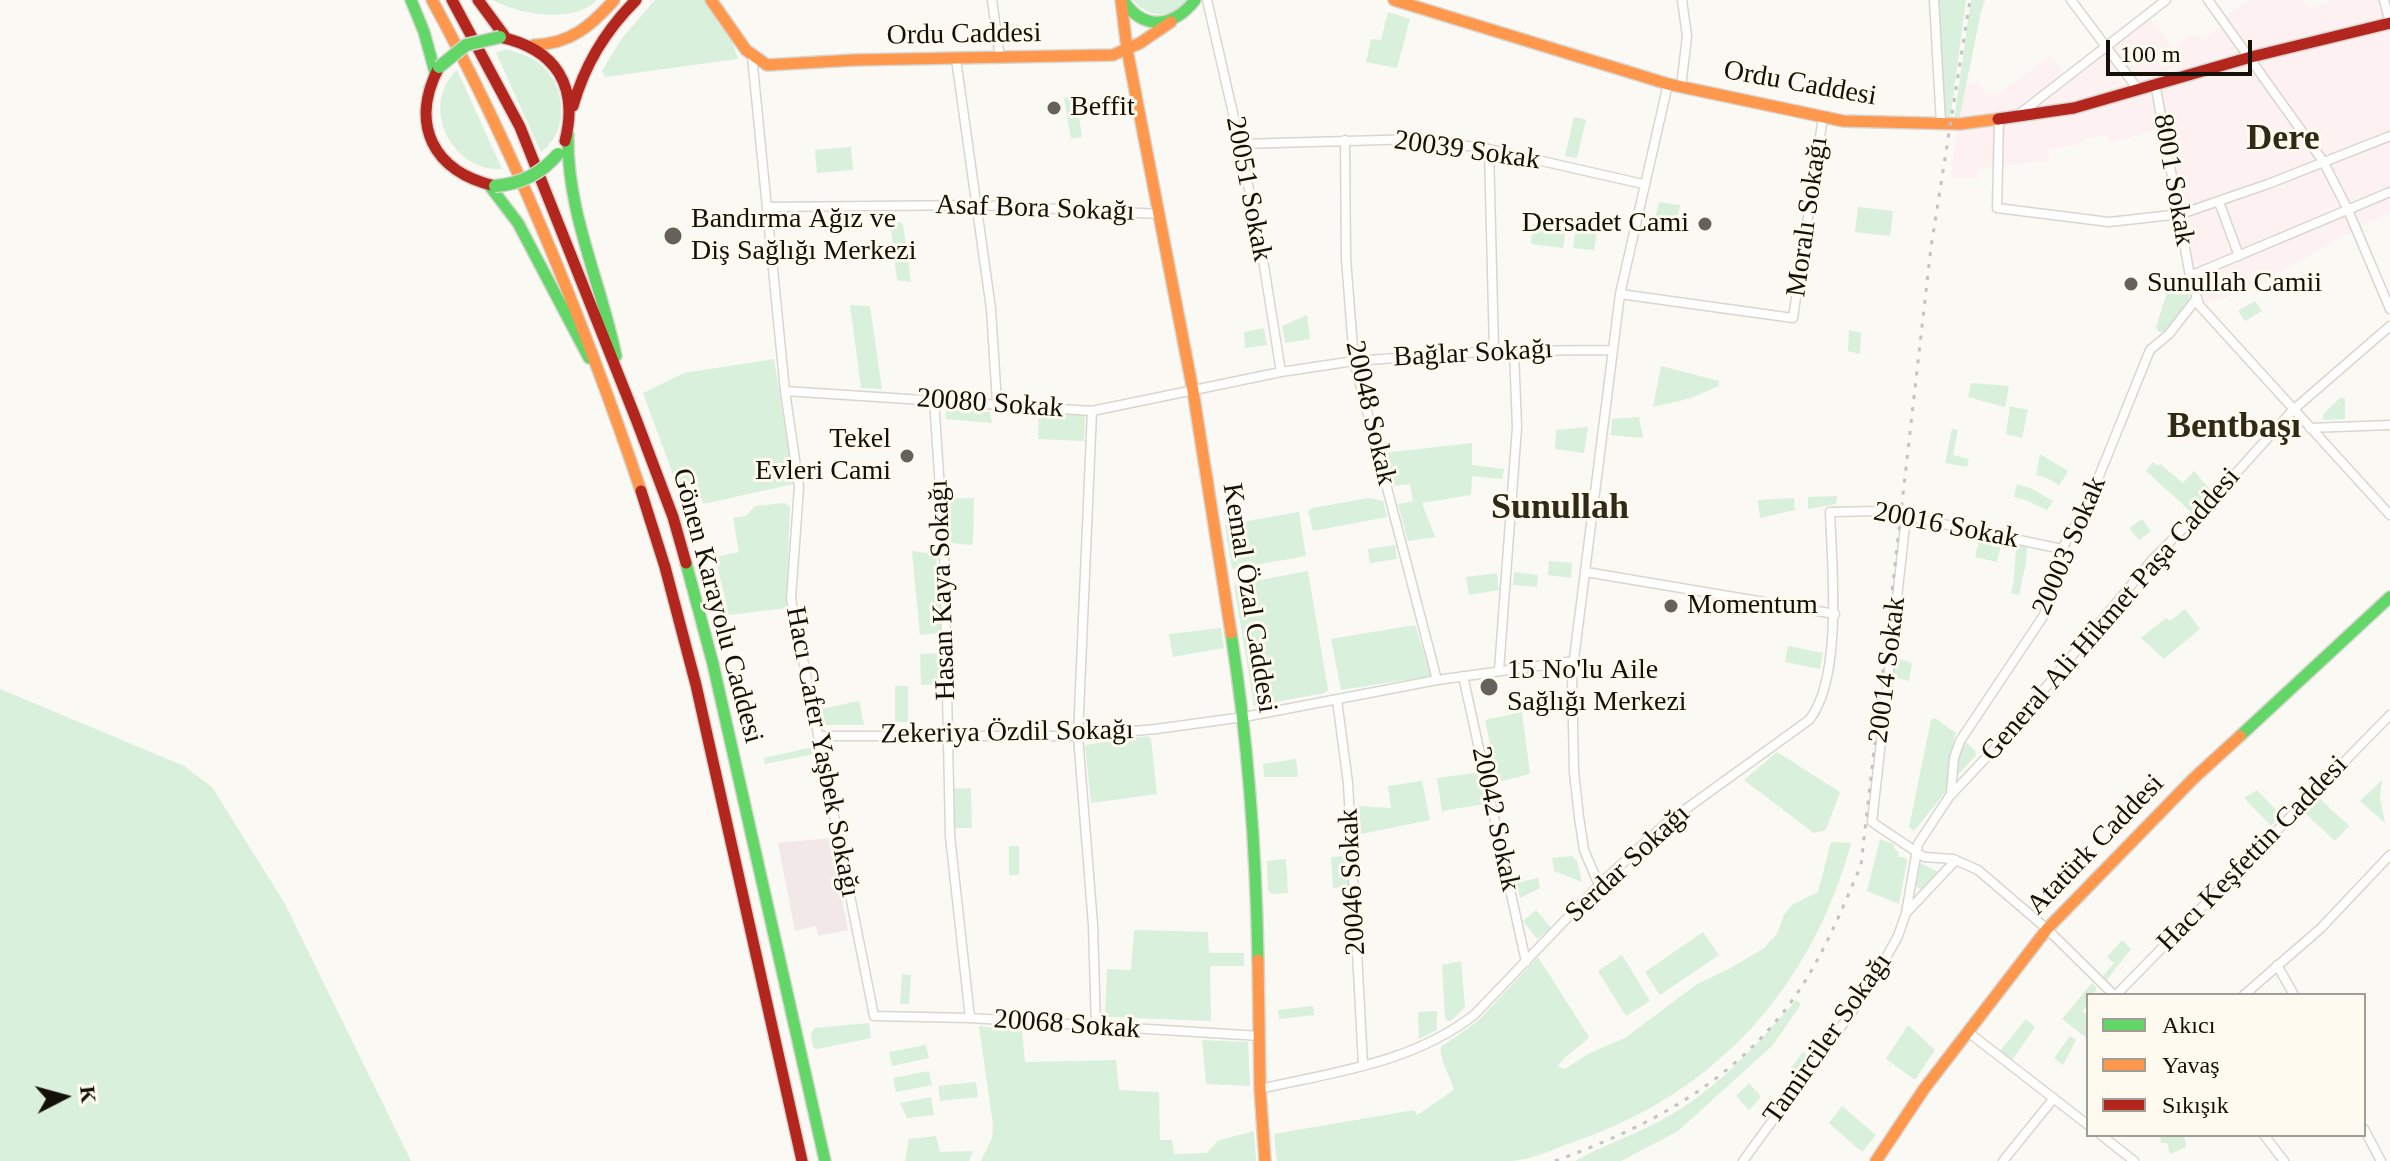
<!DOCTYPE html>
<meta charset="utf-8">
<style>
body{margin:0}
#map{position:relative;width:2390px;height:1161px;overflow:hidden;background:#faf9f4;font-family:"Times New Roman",serif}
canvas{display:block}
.legend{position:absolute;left:2086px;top:993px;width:280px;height:144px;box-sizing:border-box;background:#fefaf0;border:2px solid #a09d94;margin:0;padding:10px 14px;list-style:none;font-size:24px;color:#141109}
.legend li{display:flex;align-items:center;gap:16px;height:40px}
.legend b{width:40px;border:2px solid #a09d94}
.north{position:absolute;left:24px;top:1057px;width:80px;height:80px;-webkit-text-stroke:6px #fefaf0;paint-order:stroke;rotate:84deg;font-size:22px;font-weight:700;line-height:32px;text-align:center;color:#141109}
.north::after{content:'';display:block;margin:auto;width:28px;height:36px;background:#141109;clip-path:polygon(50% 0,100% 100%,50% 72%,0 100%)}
.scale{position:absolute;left:2106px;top:40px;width:146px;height:36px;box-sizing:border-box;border:4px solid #141109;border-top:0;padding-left:10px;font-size:24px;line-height:28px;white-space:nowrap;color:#141109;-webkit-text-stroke:6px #fefaf0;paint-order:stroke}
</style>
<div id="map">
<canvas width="2390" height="1161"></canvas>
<ul class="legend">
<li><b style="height:10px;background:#63d668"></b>Akıcı</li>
<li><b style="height:10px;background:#ff974d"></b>Yavaş</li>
<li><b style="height:10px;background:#b3261e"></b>Sıkışık</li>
</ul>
<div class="north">K</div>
<div class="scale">100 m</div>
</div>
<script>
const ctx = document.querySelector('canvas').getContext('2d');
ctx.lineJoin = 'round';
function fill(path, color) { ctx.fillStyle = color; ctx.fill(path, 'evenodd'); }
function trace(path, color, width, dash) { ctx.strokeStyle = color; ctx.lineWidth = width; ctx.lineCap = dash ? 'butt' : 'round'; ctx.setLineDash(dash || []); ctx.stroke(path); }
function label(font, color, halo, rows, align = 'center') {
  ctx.font = font + ' "Times New Roman",serif'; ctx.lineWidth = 6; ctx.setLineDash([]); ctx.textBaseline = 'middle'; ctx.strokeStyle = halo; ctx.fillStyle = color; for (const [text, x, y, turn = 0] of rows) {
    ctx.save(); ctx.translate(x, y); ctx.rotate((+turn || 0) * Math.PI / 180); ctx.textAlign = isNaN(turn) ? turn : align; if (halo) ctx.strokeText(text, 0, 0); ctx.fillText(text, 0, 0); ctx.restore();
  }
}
fill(new Path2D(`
 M2249,0H2304L2311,9L2331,0H2390V214L2357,228L2248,290L2202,305L2187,261L2159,129L2110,143L2106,135L2084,139L2078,145L2048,149L2049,161L1978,169V178H1951L1958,120L1967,85L1978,81L1987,96L2001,92L2050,56L2069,79L2149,18L2173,47L2192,35L2204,38L2221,26L2219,21Z`), '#fdf1f1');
fill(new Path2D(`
 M830,838L848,930L818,936L816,926L795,931L778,843Z`), '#f2e8e7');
fill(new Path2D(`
 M493,0H597C574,24 519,15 493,0Z
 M655,0H704L731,37L738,59L605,77L602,71L622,38Z
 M1133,0H1186C1172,20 1147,18 1133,0Z
 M1936,0H1966L1950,120H1944Z
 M1971,0H1985L1981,12L1959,120H1954Z
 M1388,12L1410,19L1397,68L1366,62L1371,39L1381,40Z
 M506,49C518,53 531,56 540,64C566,85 570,132 541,152L496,53Z
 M457,70L502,169C451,172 419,105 457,70Z
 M1076,96L1082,137L1071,139L1064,98Z
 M1574,117L1586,120L1577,158L1565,156Z
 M851,147L853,170L817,173L815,150Z
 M1659,202L1680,205L1675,231L1658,230L1653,227Z
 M1858,207L1893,211L1890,236L1855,232Z
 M896,221L903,224L911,282L897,280L890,222Z
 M1577,222L1598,225L1594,250L1573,248Z
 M1533,224L1566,228L1563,248L1531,244Z
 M2187,286C2197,303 2175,319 2164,332H2159L2156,327L2167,293L2178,287Z
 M2255,301L2262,311L2245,321L2238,311Z
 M850,305L870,306L882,389L861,388Z
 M1307,315L1310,339L1285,343L1282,326Z
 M1264,328L1267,345L1245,348L1244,332Z
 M1849,330L1861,333L1860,354L1848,351Z
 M774,359L794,484L703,504L698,486L679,491L643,393L684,373Z
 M1661,366L1719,381V386L1691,398L1653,407Z
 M1971,383L2009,386L2005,407L1968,397Z
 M2340,398H2345V419L2323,420L2324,413Z
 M2010,406L2028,410L2022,438L2006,434Z
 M949,409L990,412L992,423L946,419V410Z
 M1039,413L1085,415L1084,441L1038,439Z
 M1639,417L1643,438L1611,435L1612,419Z
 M1588,427L1584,453L1555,449L1556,430Z
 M1952,429L1958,430L1953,455L1969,459L1967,467L1945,463Z
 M1472,443V465L1504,469L1502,479L1472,476L1471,495L1422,503L1435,537L1408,541L1398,504L1413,501L1410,484L1391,486L1383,453Z
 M2040,454L2068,471L2059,486L2049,479L2036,475Z
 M2153,462L2158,466L2160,464L2183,483L2194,471L2212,492L2191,512L2146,471Z
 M2017,484L2032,489L2053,501L2047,510L2026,500L2014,497Z
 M1837,496L1836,504L1808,509V497Z
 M974,498L973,543L970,545L951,543L948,499Z
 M1369,498L1383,501L1387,517L1313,531L1308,511L1312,508Z
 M1794,498L1795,510L1760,518L1758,500Z
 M785,503L790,507L786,608L729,615L715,557L739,552L733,518L746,516L755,506Z
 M1299,512L1306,556L1232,569L1225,525Z
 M2142,519L2151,531L2139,540L2129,528Z
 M1981,534L2002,540L1997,562L1975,557Z
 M2017,543L2027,546L2026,563L2019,595L2011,593C2016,576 2014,560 2017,543Z
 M1395,545L1397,559L1370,563L1368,549Z
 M912,551L936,554L941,633L920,635Z
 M1549,561L1572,563L1571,578L1548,575Z
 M1308,571L1328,690L1325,693L1254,706L1234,585Z
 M1514,572L1538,575L1537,587L1513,585Z
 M1497,573L1499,590L1469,595L1466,577Z
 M2185,609L2200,629L2164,659L2141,638L2166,618L2170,621Z
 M1415,625L1431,676L1341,690L1331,639Z
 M1221,628L1224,648L1173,657L1169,634Z
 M1788,646L1823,653L1820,669L1785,662Z
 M940,653L942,684L921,685L920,654Z
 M1894,657L1912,663L1909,681L1893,677Z
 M895,686H908V722H895Z
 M0,689L184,766L212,787L285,904L411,1161H0Z
 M859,701L864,725H824L821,709Z
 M1522,712L1530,774L1498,782L1485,720Z
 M1934,718C1943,722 1946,728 1956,732L1952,750L1948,789L1914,831L1909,827L1931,720Z
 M1148,736L1151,739L1157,794L1091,803L1085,745Z
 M1965,741L1975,751L1976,755L1956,777L1957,758Z
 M813,747L814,754L765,764L764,758Z
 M1777,752L1840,792L1826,830L1814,833L1744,780Z
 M1296,759L1298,777H1264L1263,764Z
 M1475,773L1480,777L1485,804L1442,811L1437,778Z
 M2382,780L2380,798L2385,823L2360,801Z
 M1422,781L1430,820L1361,834L1359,806L1391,808L1388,786Z
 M971,788L972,828H955L954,789Z
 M2257,790L2281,815L2271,826L2244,798Z
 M2317,796L2349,826L2335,841L2303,811Z
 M1880,839L1893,844L1895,850L1899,852L1898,857H1904L1907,861L1899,904L1867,891Z
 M1831,842L1851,843C1812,986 1717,1093 1576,1141C1556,1148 1534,1159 1513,1161C1487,1161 1460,1161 1434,1161C1381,1161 1329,1161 1277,1161L1274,1134L1414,1110L1417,1115L1454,1090C1451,1077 1439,1059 1441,1047L1478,1021L1538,957L1589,1037C1580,1048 1563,1055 1558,1067L1565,1069L1590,1053L1625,1038L1697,984L1731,968L1764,948L1777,934L1784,915L1792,905L1818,892Z
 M1009,846H1019V875H1009Z
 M1349,856L1351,887L1333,888L1331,857Z
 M1572,856L1577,861L1582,882L1554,871L1552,858Z
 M1286,859L1288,893L1272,894L1268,891L1267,861Z
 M1920,863L1939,872L1921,890L1915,885Z
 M1538,878L1540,888L1520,898L1517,883Z
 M1536,910L1551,928L1537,939L1523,921Z
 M1134,930L1208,932L1209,953H1244V966H1210L1211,1021L1108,1017L1105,1014L1107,969L1131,970Z
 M1703,932L1719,955L1660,995L1645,972Z
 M2122,940L2131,949L2106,981L2102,977L2114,963L2107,957Z
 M1622,955L1650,1001L1626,1016L1598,971Z
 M1461,961L1465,1007L1452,1020L1448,1021L1445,1018L1442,965Z
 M902,974L911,975L909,1004H900Z
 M2092,983L2097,988L2093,995H2088V1003L2083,1011L2088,1016V1039L2062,1019Z
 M1796,1000L1801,1004L1773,1045L1678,1131L1621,1161H1575C1602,1146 1631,1136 1658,1122C1714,1093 1756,1046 1796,1000Z
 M1313,1006L1314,1015L1279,1019L1278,1010Z
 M1437,1011V1030L1419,1039L1418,1012Z
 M2026,1019L2035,1027L2012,1060L2000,1051Z
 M869,1023L871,1038L818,1049L813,1048L811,1033L815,1028Z
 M1908,1025L1935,1050L1915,1080L1886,1059Z
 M979,1026L1022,1031L1025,1062L1116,1060L1119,1090L1159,1092L1160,1140H1172L1174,1154L1207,1153L1217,1141L1254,1131L1256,1161H981L992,1138L993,1125Z
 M2070,1036L2076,1040L2063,1065L2054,1058Z
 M1202,1040L1248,1042L1250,1086L1206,1084Z
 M926,1045L929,1058L892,1066L889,1052Z
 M1803,1052L1813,1060L1800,1077L1790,1069Z
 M929,1071L932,1085L896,1092L893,1078Z
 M976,1082L978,1097L940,1101L938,1086Z
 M1749,1083L1761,1097L1749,1110L1736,1096Z
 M931,1097L934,1115L907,1118L900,1103Z
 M1842,1106L1876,1135L1862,1152L1829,1123Z
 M2160,1135H2184L2186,1147L2170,1154L2167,1143H2161Z
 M936,1136L940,1152L973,1151L969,1161H905L909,1139Z`), '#d8f0dc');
const street = new Path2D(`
 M992,0L1000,58
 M1207,0L1240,144L1264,266L1281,372
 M1934,0L1941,124
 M2071,0L2137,88
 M2208,0L2323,161L2348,210L2390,309
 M2384,0L2390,23
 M752,56L785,391L799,487L791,599L874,1016L970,1018L1260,1036
 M956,59L991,309L997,403
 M2155,83L2190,276L2199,305L2390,515
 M1681,87L1687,36L1682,0
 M2018,115L2166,0
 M1999,120L1997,208L2109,222L2181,214L2268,184L2390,136
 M1345,140L1346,259L1354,361L1437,680
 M1240,144L1418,139L1489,149L1643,184
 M1489,149L1494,351
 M2219,202L2239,256
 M767,207L978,205L1160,214
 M2190,276L2390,192
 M1620,294L1793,318L1823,117
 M785,391L1092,411L1281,372L1354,361L1494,351L1613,350
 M934,400L944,548L950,836L970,1018
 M1092,411L1078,736L1093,925L1096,1028
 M2310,428L2390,425
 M1906,517L1872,822L1924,857L1953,859L1978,870L2047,929L2114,995
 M1586,572L1835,614
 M1499,670L1517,427L1514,351
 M1463,676L1526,962
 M1337,700L1348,783L1363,1065
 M818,736H1078L1156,729L1244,717L1437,680L1574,661
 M1951,793L1954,758L1960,741L2044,615L2062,549L2089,501L2150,350L2169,334L2197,298
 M1599,885L1584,850L1579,817L1574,772L1572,675L1620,294L1668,84
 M1907,912L1956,860
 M2277,965L2294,995
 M2116,995L2390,715
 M2244,995L2321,928L2390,855
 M1968,1032L2088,1125
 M1260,1089C1335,1072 1412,1063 1474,1015L1599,885L1665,824L1809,720C1843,679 1832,564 1830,512L1881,511L2062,549
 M2364,1129L2381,1161
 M2101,1135L2134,1161
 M2264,1135L2284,1161
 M1743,1161L1870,987L1898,936L1906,913L1918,844L1949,797L1996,747L2152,560L2219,492L2293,410L2390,326
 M2003,1161L2054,1098`);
const fast = new Path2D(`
 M411,0L424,32L435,72
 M1123,0C1143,31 1173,28 1195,0
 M568,134C566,211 601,282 616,356
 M489,185L518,223L589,358
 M686,563L713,664L825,1161
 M1231,633C1248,741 1256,850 1258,960
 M2240,736L2390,597`);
const slow = new Path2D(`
 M432,0C518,157 584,322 641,491
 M711,0L746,50L767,65L854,60L1113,55L1140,43L1171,22
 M1121,0L1127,49L1193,391L1231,633
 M1394,0L1668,84L1843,121L1960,124L1998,119
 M534,45C570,44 591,26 614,0
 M1258,960L1260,1089L1265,1161
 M1876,1161L1924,1089L2047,929L2193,779L2240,736`);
const jam = new Path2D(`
 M452,0L520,127L636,419L673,517L686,563
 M478,0L506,38
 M500,37C556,49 579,86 565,141
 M439,67C409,124 433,172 495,186
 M573,106C585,64 605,31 636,0
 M1998,119L2074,108L2251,57L2390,23
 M641,491L665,567L696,685L802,1161`);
trace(street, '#d8d6cf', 11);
trace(fast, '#d8d6cf', 14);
trace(slow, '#d8d6cf', 14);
trace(jam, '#d8d6cf', 14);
trace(street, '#fefefd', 8);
trace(fast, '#63d668', 11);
trace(slow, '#ff974d', 11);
trace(jam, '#b3261e', 11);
trace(new Path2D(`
 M1555,1161C1648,1127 1731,1084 1791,1002C1821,961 1841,912 1861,865L1931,247L1970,0`), '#c3c3c1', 3, [4, 8]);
const fastBridge = new Path2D(`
 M439,67L466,45L500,37
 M495,186C521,184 541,174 558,154`);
trace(fastBridge, '#d8d6d3', 15, []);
trace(fastBridge, '#63d668', 12);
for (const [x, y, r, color] of [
 [1054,108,8,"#64625b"],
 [1705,224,8,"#64625b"],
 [673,236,10,"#64625b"],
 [2131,284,8,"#64625b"],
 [907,456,8,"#64625b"],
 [1671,606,8,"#64625b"],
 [1489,687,10,"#64625b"]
]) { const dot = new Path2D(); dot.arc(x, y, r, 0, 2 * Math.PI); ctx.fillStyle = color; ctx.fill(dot); trace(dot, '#fefaf0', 3); }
label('28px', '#141109', '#fefaf0', [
 ["Ordu Caddesi",964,35,-1],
 ["Ordu Caddesi",1800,84,10],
 ["20039 Sokak",1467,151,8],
 ["8001 Sokak",2173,180,80],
 ["20051 Sokak",1248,189,79],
 ["Asaf Bora Sokağı",1035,209,2],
 ["Moralı Sokağı",1808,217,-82],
 ["Bağlar Sokağı",1473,354,-3],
 ["20080 Sokak",990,404,4],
 ["20048 Sokak",1370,413,77],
 ["20016 Sokak",1946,526,11],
 ["20003 Sokak",2070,546,-67],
 ["Hasan Kaya Sokağı",943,590,-92],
 ["Kemal Özal Caddesi",1249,598,81],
 ["Gönen Karayolu Caddesi",717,606,75],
 ["General Ali Hikmet Paşa Caddesi",2111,615,-49],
 ["20014 Sokak",1888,670,-83],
 ["Zekeriya Özdil Sokağı",1007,733,-1],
 ["Hacı Cafer Yaşbek Sokağı",822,752,79],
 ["20042 Sokak",1495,819,78],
 ["Atatürk Caddesi",2096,845,-46],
 ["Hacı Keşfettin Caddesi",2253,854,-46],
 ["Serdar Sokağı",1628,864,-43],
 ["20046 Sokak",1353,882,-93],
 ["20068 Sokak",1067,1025,4],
 ["Tamirciler Sokağı",1828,1039,-55]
]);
label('28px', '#141109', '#fefaf0', [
 ["Beffit",1070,108],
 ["Bandırma Ağız ve",691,220],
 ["Diş Sağlığı Merkezi",691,252],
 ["Dersadet Cami",1689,224,"right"],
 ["Sunullah Camii",2147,284],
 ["Tekel",891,440,"right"],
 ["Evleri Cami",891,472,"right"],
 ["Momentum",1687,606],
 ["15 No'lu Aile",1507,671],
 ["Sağlığı Merkezi",1507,703]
], 'left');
label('bold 36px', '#302916', '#fefaf0', [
 ["Dere",2283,140],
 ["Bentbaşı",2234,428],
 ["Sunullah",1560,509]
]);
</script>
